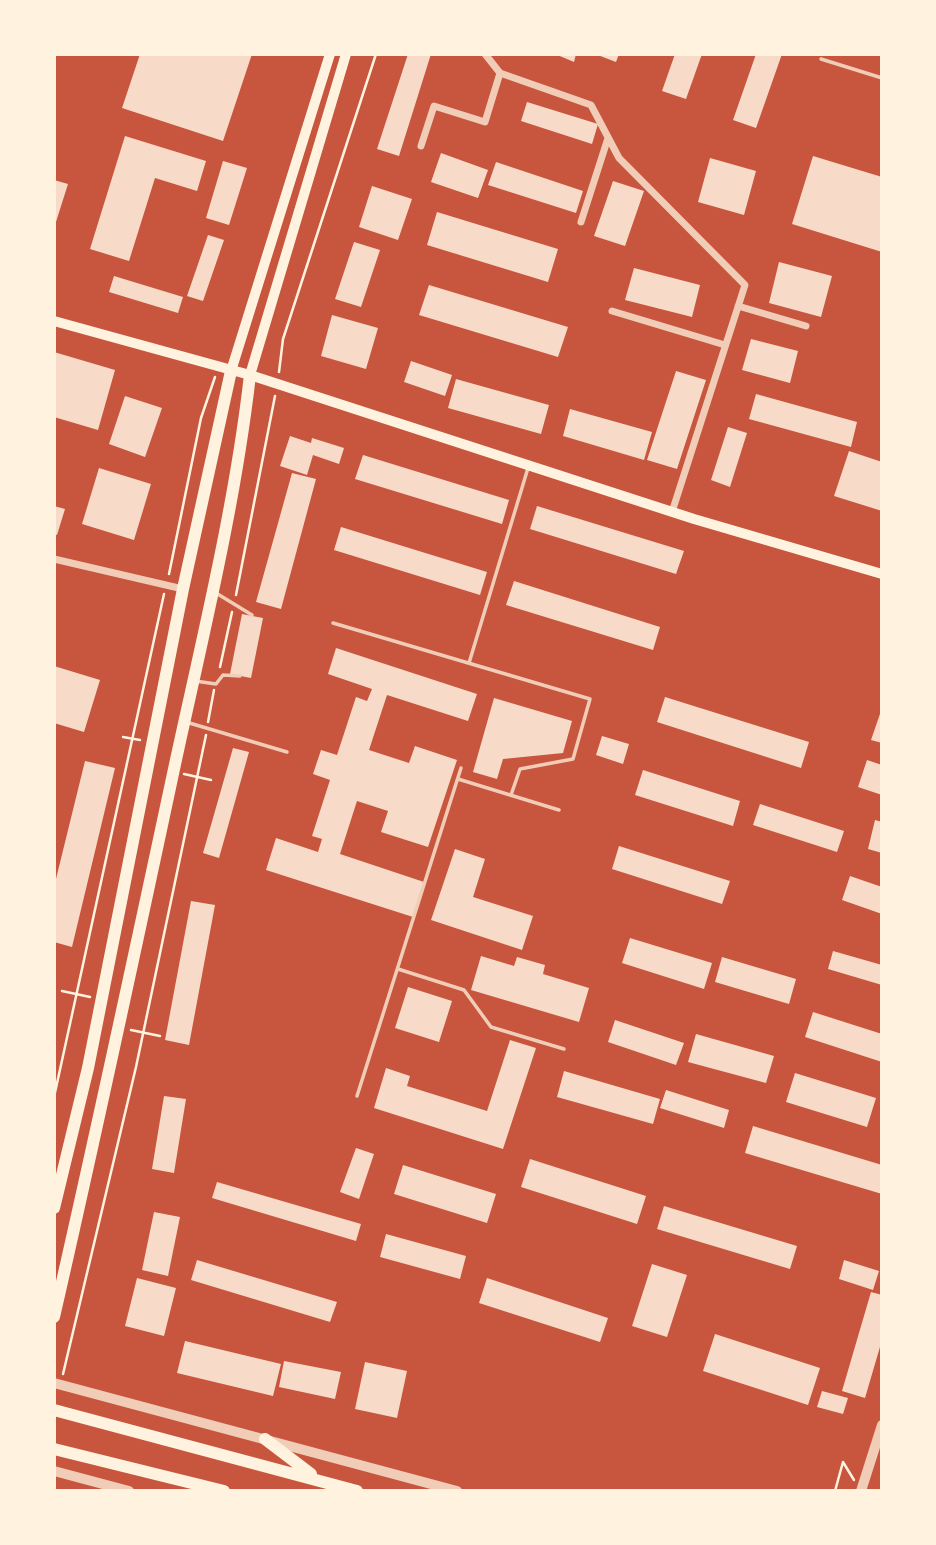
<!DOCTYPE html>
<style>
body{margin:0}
#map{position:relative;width:936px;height:1545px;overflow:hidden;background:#c8553d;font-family:"Zilla Slab",serif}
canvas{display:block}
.frame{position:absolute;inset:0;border:56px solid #fff3e0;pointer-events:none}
</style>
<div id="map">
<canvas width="936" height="1545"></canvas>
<div class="frame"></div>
</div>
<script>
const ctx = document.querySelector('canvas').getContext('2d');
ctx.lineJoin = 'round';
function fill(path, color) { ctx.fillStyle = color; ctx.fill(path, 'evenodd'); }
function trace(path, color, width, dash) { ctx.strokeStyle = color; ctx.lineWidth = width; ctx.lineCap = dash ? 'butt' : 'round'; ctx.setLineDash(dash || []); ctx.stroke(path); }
fill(new Path2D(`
 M140,54H252L223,141L122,108Z
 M408,54H431L399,156L377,149Z
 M555,54H576L574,62Z
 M595,54H619L616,62Z
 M675,54H702L686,99L662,91Z
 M756,54H782L756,128L733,120Z
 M527,102L598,124L592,144L521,121Z
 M125,136L206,161L197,191L155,178L129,261L90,249Z
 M441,153L488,170L478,198L431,182Z
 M813,156L882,177V252L792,224Z
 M710,158L756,171L744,215L698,202Z
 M223,161L247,168L229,225L206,218Z
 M496,162L583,191L576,213L488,185Z
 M54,180L68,184L55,225H54Z
 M613,181L644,191L625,246L594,236Z
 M372,186L412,199L398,240L359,227Z
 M437,212L558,249L548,282L427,245Z
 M208,235L224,240L203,301L187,296Z
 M354,242L380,250L361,307L335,299Z
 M779,262L832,276L821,317L769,303Z
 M634,268L700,285L692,317L625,300Z
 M114,276L183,297L178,313L109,292Z
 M429,285L568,327L558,357L419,315Z
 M332,315L378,328L366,369L321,356Z
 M751,339L798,351L790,383L742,370Z
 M54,352L115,370L98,430L54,417Z
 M411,361L452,375L445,396L404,382Z
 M676,371L706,380L677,469L647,460Z
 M456,379L549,405L541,434L448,408Z
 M756,394L857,422L851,447L749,419Z
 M125,396L162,408L145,457L109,444Z
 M570,409L652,432L644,460L563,436Z
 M728,427L747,433L730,487L711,480Z
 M290,436L311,443L312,438L344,448L339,464L313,455L307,475L280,466Z
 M849,451L882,462V511L834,496Z
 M363,455L509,500L502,524L355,479Z
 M99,468L151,484L134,540L82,524Z
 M292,473L316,479L281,609L256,602Z
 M54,506L65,509L57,535L54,534Z
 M537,506L684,551L676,574L530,529Z
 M341,527L487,572L480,595L334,550Z
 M514,581L660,627L653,650L506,605Z
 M242,614L263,618L251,678L230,674Z
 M336,648L477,694L468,721L387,695L369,750L409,763L415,746L457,760L428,847L381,832L388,811L357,801L340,854L424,882L413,917L266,870L276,838L318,852L322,839L312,836L330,780L313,774L321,750L337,755L356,697L367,701L372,689L328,674Z
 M54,666L100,680L84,732L54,723Z
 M665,697L809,742L801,768L657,722Z
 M494,698L572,721L563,753L503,759L497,779L473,772Z
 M882,708V743L871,740Z
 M602,736L629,744L623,764L596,755Z
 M233,748L249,752L219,858L203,853Z
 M867,760L882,765V795L858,787Z
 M85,761L115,768L72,947L54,942V887Z
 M643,770L740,801L733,826L635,795Z
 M760,804L844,831L837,852L753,825Z
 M875,820L882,822V853L868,849Z
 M619,846L730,881L722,904L612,869Z
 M455,849L485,859L473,897L533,916L522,950L431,920Z
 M850,876L882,887V914L842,900Z
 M191,901L215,905L189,1045L165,1040Z
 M630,938L712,963L704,989L622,963Z
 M833,951L882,965V985L828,969Z
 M481,956L514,966L517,957L545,965L543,974L589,988L579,1022L471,990Z
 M722,957L796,979L789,1004L715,982Z
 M408,987L452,1001L439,1042L395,1028Z
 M813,1012L882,1034V1062L805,1037Z
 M615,1020L684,1043L676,1065L608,1042Z
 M696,1034L774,1056L766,1083L688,1062Z
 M510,1040L536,1048L503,1149L374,1108L386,1068L410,1076L407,1086L487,1111Z
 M564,1071L660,1099L653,1124L557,1097Z
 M795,1073L876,1098L867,1127L786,1102Z
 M666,1090L729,1110L724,1128L660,1108Z
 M164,1096L186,1099L174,1173L152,1169Z
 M753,1126L882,1165V1194L745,1153Z
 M356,1148L374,1154L359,1199L340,1192Z
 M530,1159L646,1196L637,1224L521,1187Z
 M403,1165L496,1194L487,1223L394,1194Z
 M217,1182L361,1224L356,1241L212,1198Z
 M664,1206L797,1246L790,1269L657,1229Z
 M154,1212L180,1217L168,1276L142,1270Z
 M386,1234L466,1256L460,1279L380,1257Z
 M197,1260L337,1302L330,1322L191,1280Z
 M844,1260L879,1271L873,1290L839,1279Z
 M652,1264L687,1275L667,1337L632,1326Z
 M137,1278L176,1288L164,1336L125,1326Z
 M487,1278L608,1318L600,1342L479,1303Z
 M871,1292L882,1295V1340L865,1398L842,1391Z
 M715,1334L820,1368L808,1405L703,1371Z
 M185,1341L281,1364L273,1396L177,1373Z
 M284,1361L341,1372L335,1399L279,1387Z
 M365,1362L407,1371L397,1418L355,1409Z
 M822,1391L848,1398L843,1414L817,1407Z`), '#f7dbc8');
trace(new Path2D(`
 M279,372L283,339L376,54
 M169,574L201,418L215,377
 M236,595L275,396
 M220,667L232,612
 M208,722L214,690
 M123,737L140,740
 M184,774L211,780
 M62,991L90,997
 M131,1030L160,1036
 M54,1097L164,594
 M63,1374L136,1067L206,735
 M843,1462L854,1480
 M835,1491L843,1462`), '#fff3e0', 2.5);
trace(new Path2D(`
 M821,59L882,78
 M216,593L252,615
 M333,623L590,699L573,759L520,769L511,795
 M469,663L528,468
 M195,681L216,684L223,675L240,676
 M186,722L287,752
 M458,779L559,810
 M398,969L464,990L491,1027L564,1049
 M357,1096L461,768`), '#f1ccb7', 3.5);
trace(new Path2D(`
 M485,54L500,73L591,105L619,158L745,285L672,512
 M421,146L434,106L485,122L500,73
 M581,222L608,138
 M738,306L806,326
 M612,311L725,345
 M54,559L183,589`), '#f1ccb7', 7);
trace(new Path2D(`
 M54,1383L457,1491
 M54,1471L129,1491
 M861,1491L882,1425`), '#f1ccb7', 10);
trace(new Path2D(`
 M54,321L250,375L694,519L882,574
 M231,371L330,54
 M250,375L346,54`), '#fff3e0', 10);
trace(new Path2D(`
 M54,1208L88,1068L183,589L231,371
 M54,1317C96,1134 135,952 174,769C202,639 235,507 250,375`), '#fff3e0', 12);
trace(new Path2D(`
 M54,1410L357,1491
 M265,1439L311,1474
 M54,1449L224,1491`), '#fff3e0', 12);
</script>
